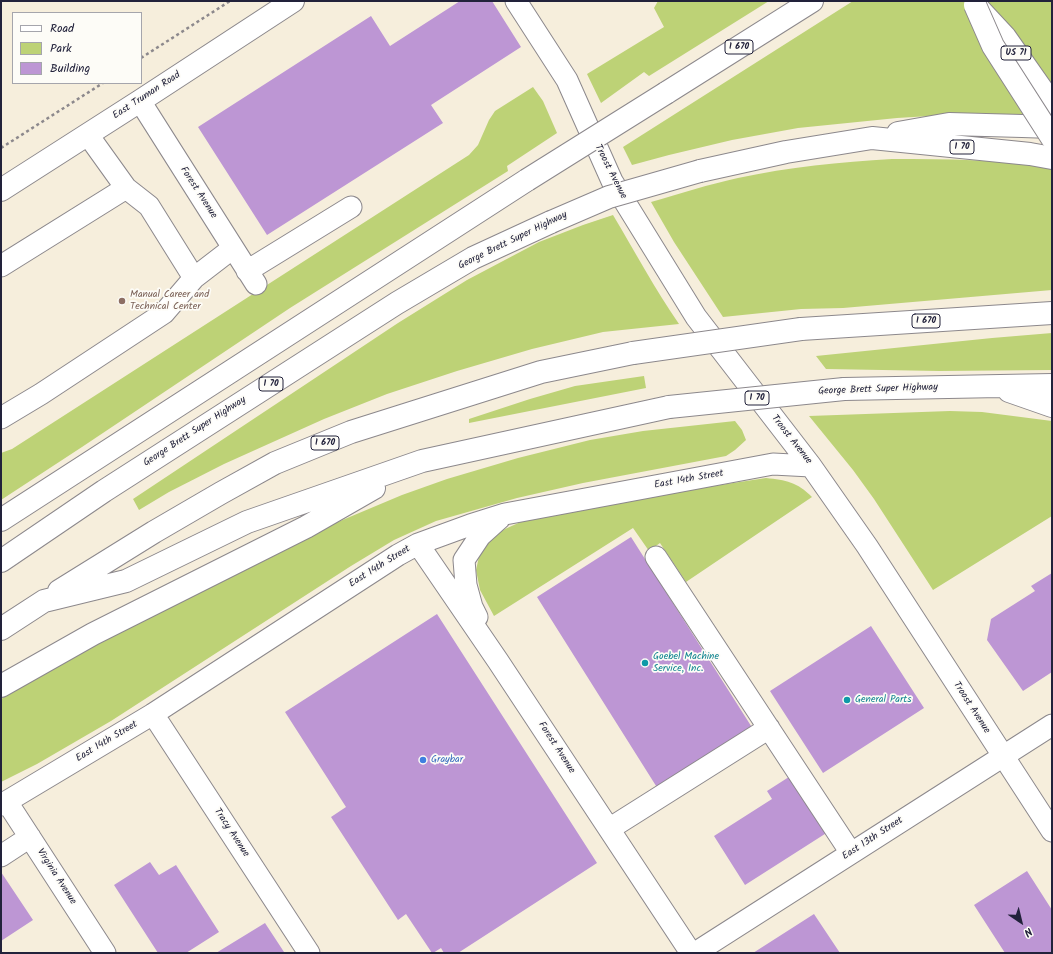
<!DOCTYPE html>
<style>
body{margin:0}
#map{position:relative;width:1053px;height:954px;overflow:hidden;background:#f6eedc;font-family:Kalam,sans-serif}
canvas{display:block}
.frame{position:absolute;inset:0;border:2px solid #22223b;pointer-events:none}
.legend{position:absolute;left:12px;top:12px;width:130px;height:72px;box-sizing:border-box;background:#fdfcf7;border:1px solid #a5a5ac;margin:0;padding:5px 7px;list-style:none;font-size:12px;color:#22223b}
.legend li{display:flex;align-items:center;gap:8px;height:20px}
.legend b{width:20px;border:1px solid #a5a5ac}
.north{position:absolute;left:1001px;top:902px;width:40px;height:40px;-webkit-text-stroke:3px #fdfcf7;paint-order:stroke;rotate:145deg;font-size:11px;font-weight:700;line-height:16px;text-align:center;color:#22223b}
.north::after{content:'';display:block;margin:auto;width:14px;height:18px;background:#22223b;clip-path:polygon(50% 0,100% 100%,50% 72%,0 100%)}
</style>
<div id="map">
<canvas width="1053" height="954"></canvas>
<div class="frame"></div>
<ul class="legend">
<li><b style="height:5px;background:#fff"></b>Road</li>
<li><b style="height:11px;background:#bdd276"></b>Park</li>
<li><b style="height:11px;background:#bd96d4"></b>Building</li>
</ul>
<div class="north">N</div>
</div>
<script>
const ctx = document.querySelector('canvas').getContext('2d');
ctx.lineJoin = 'round';
function fill(path, color) { ctx.fillStyle = color; ctx.fill(path, 'evenodd'); }
function trace(path, color, width, dash) { ctx.strokeStyle = color; ctx.lineWidth = width; ctx.lineCap = dash ? 'butt' : 'round'; ctx.setLineDash(dash || []); ctx.stroke(path); }
function label(font, color, halo, rows, align = 'center') {
  ctx.font = font + ' Kalam,sans-serif'; ctx.lineWidth = 3.5; ctx.setLineDash([]); ctx.textBaseline = 'middle'; ctx.strokeStyle = halo; ctx.fillStyle = color; for (const [text, x, y, turn = 0] of rows) {
    ctx.save(); ctx.translate(x, y); ctx.rotate((+turn || 0) * Math.PI / 180); ctx.textAlign = isNaN(turn) ? turn : align; if (halo) ctx.strokeText(text, 0, 0); ctx.fillText(text, 0, 0); ctx.restore();
  }
}
fill(new Path2D(`
 M658,1H769L649,76L644,72L601,103L587,74L664,27L654,8Z
 M853,1H1052V117L963,114L897,118L798,128L732,140L669,155L632,165L623,147Z
 M533,87L543,101L557,133L507,166L508,171L290,308L82,447L1,500V453L12,449L469,155L478,145L489,120L495,111Z
 M892,159C946,159 999,159 1052,168V290L843,308L801,309L723,317L674,242L651,202C679,194 710,184 738,178C789,167 840,162 892,159Z
 M613,215C635,252 655,289 679,324L603,332L532,349L457,371L387,394L324,419L224,464L169,492L139,510L133,499L398,323L467,280L539,242L583,225Z
 M1052,333V370L939,371L826,369L816,356L992,338Z
 M644,376L646,388L469,423V419L530,399L575,386Z
 M950,411L982,412L1052,421V516L933,590L874,499L853,470L809,416Z
 M735,421L742,430L746,440L735,450L726,456L583,483L517,498L436,521L394,540L351,566L111,721L37,764L1,782V699L113,635L333,524L402,495L447,479L518,458L590,440L643,431Z
 M766,478C786,480 797,482 812,497L686,582L660,543L649,551L633,528L494,616L480,590L476,570L480,552L489,540L505,529L525,520L608,502Z`), '#bdd276');
fill(new Path2D(`
 M460,1H492L521,47L431,105L443,123L267,235L198,127L371,16L390,46Z
 M631,537L753,729L658,789L537,597Z
 M1052,573V672L1023,691L987,640L991,619L1035,591L1031,586Z
 M437,614L597,863L458,953H444L441,948L433,953H432L406,914L398,920L331,817L346,807L285,712Z
 M871,626L924,708L823,773L770,691Z
 M792,775L828,832L745,885L714,836L772,799L767,791Z
 M150,862L159,875L176,865L219,932L186,953H158L114,885Z
 M1027,871L1052,910V953H1005L974,905Z
 M1,872L33,920L1,941Z
 M814,914L840,953H753Z
 M265,923L284,952L283,953H216Z`), '#bd96d4');
const minor = new Path2D(`
 M516,1L567,80L612,181L696,317L811,466L867,546L1052,831
 M140,101L256,284
 M88,135L126,188L149,206L194,278
 M1,266L126,188
 M247,271L351,207
 M1,418L41,394L164,313L194,278L233,248
 M418,544L498,661L691,953
 M656,557L851,853
 M477,617L472,607L466,585L464,560L480,536L500,518
 M153,714L309,953
 M7,802L105,953
 M1,805L153,714L398,555L418,544L470,525L505,514L773,464L811,466
 M609,829L769,728
 M1,856L30,837
 M695,953L1052,725`);
const major = new Path2D(`
 M1,190L140,101L293,1`);
const highway = new Path2D(`
 M978,8L1005,37L1052,104
 M666,93L812,1
 M898,133L949,124L1022,126L1052,127
 M700,171L786,152L872,138L1030,154L1052,158
 M801,329L1052,313
 M844,389L1052,385
 M1009,391L1052,406
 M1,520L527,180
 M1,561L104,491L397,303L473,258L551,222
 M59,591L154,532L221,493L275,463L351,432L541,372L633,353
 M1,629L44,601L126,581L247,522L422,461L669,407
 M1,686L93,634L306,527L374,488`);
trace(minor, '#8c888c', 23);
trace(major, '#8c888c', 24);
trace(highway, '#8c888c', 24);
trace(new Path2D(`
 M141,58L230,1
 M1,148L103,83`), '#8c888c', 2.5, [3, 3]);
trace(minor, '#fff', 21);
trace(major, '#fff', 22);
trace(highway, '#fff', 22);
const highwayBridge = new Path2D(`
 M975,5L993,46L1052,138
 M527,180L666,93
 M551,222L609,197L700,171
 M633,353L801,329
 M669,407L844,389`);
trace(highwayBridge, '#8c888c', 24, []);
trace(highwayBridge, '#fff', 22);
for (const [x, y, r, color] of [
 [122,301,4,"#8d6e63"],
 [645,663,4,"#0f9aa8"],
 [847,700,4,"#0f9aa8"],
 [423,760,4,"#3f7fe0"]
]) { const dot = new Path2D(); dot.arc(x, y, r, 0, 2 * Math.PI); ctx.fillStyle = color; ctx.fill(dot); trace(dot, '#fdfcf7', 1.5); }
for (const [x, y, w] of [
 [739,47,28],
 [1016,53,30],
 [962,147,24],
 [926,321,28],
 [271,384,24],
 [757,398,24],
 [325,443,28]
]) { const box = new Path2D(); box.roundRect(x - w / 2, y - 7, w, 14, 3); ctx.fillStyle = '#fdfcf7'; ctx.fill(box); trace(box, '#22223b', 1); }
label('bold 9px', '#22223b', null, [
 ["I 670",739,47],
 ["US 71",1016,53],
 ["I 70",962,147],
 ["I 670",926,321],
 ["I 70",271,384],
 ["I 70",757,398],
 ["I 670",325,443]
]);
label('10px', '#22223b', '#fdfcf7', [
 ["East Truman Road",147,96,-33],
 ["Troost Avenue",610,172,63],
 ["Forest Avenue",198,193,57],
 ["George Brett Super Highway",513,241,-26],
 ["George Brett Super Highway",878,390,-2],
 ["George Brett Super Highway",195,432,-33],
 ["Troost Avenue",791,440,52],
 ["East 14th Street",689,480,-10],
 ["East 14th Street",380,567,-32],
 ["Troost Avenue",971,708,57],
 ["East 14th Street",107,742,-31],
 ["Forest Avenue",556,748,57],
 ["Tracy Avenue",231,833,57],
 ["East 13th Street",873,839,-33],
 ["Virginia Avenue",56,877,57]
]);
label('10px', '#785e54', '#fdfcf7', [
 ["Manual Career and",130,295],
 ["Technical Center",130,307]
], 'left');
label('10px', '#0d838f', '#fdfcf7', [
 ["Goebel Machine",653,657],
 ["Service, Inc.",653,669],
 ["General Parts",855,700]
], 'left');
label('10px', '#366cbe', '#fdfcf7', [
 ["Graybar",431,760]
], 'left');
</script>
